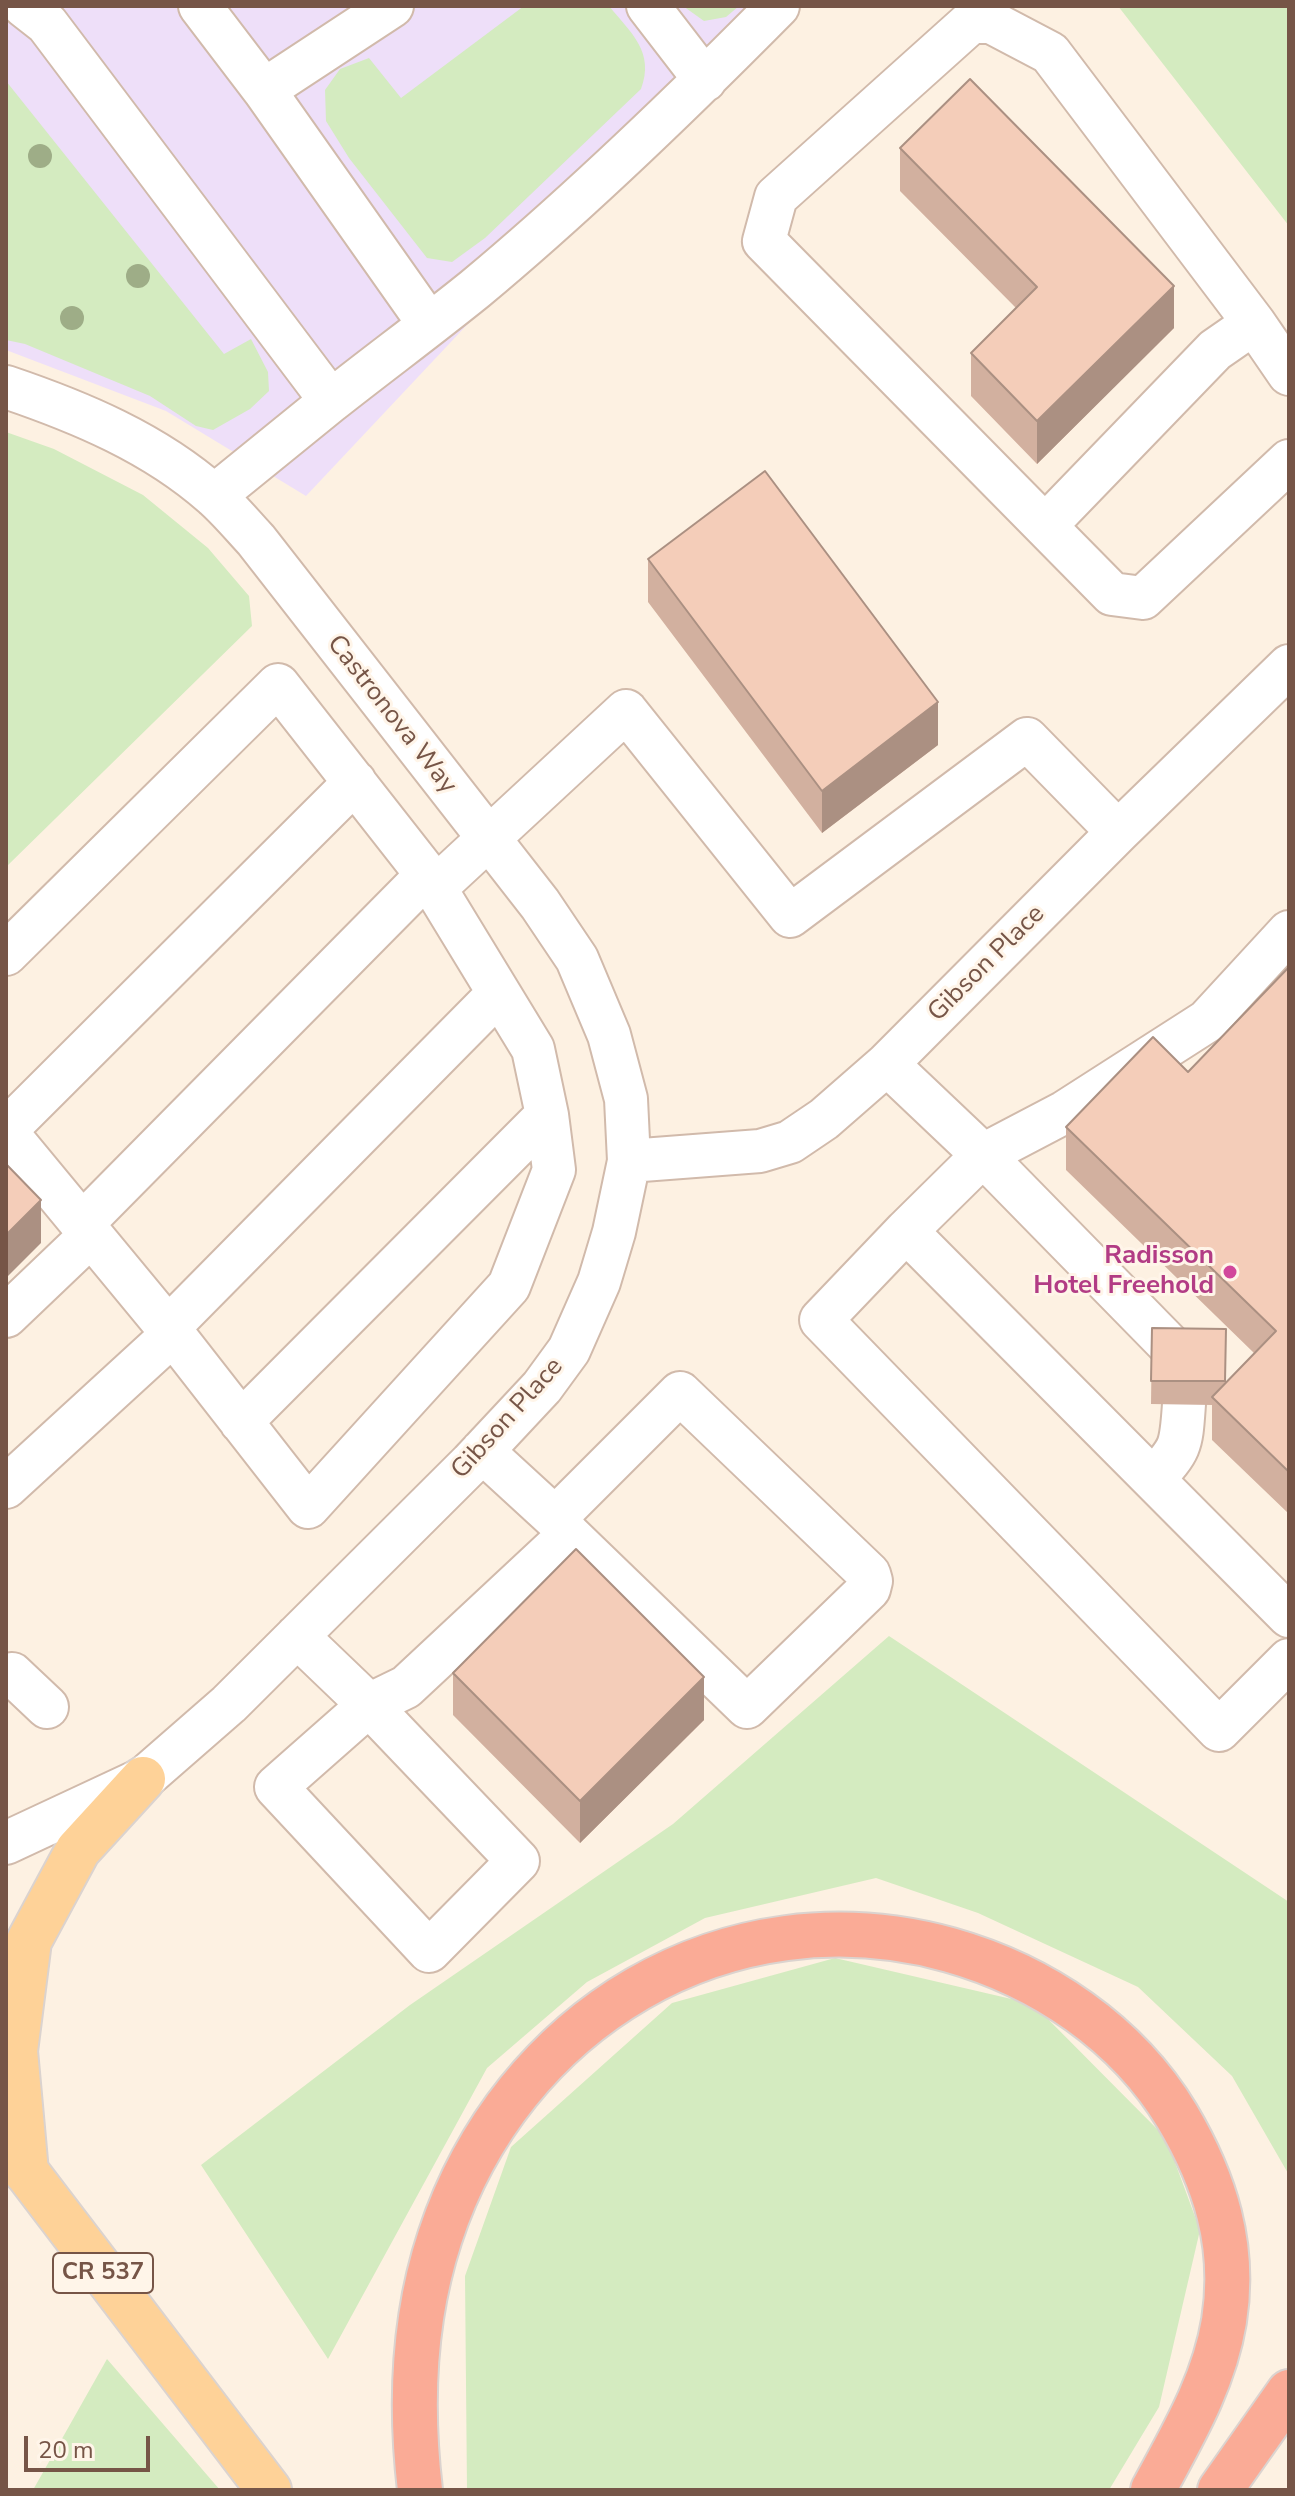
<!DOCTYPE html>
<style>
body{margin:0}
#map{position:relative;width:1295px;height:2496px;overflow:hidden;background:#fdf1e2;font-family:"Nunito Sans",sans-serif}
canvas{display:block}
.frame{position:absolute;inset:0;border:8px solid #765547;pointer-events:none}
.scale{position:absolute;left:24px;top:2436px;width:126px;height:36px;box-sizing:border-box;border:4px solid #765547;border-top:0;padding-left:10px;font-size:24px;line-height:28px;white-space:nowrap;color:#765547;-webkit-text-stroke:6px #fff5e9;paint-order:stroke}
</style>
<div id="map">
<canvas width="1295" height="2496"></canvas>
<div class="frame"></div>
<div class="scale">20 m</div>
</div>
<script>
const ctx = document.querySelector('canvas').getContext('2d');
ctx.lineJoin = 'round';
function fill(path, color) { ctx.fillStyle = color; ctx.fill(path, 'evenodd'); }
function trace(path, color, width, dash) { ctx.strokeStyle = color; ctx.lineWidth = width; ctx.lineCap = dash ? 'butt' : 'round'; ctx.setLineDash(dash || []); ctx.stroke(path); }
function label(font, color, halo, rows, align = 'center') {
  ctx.font = font + ' "Nunito Sans",sans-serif'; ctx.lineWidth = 6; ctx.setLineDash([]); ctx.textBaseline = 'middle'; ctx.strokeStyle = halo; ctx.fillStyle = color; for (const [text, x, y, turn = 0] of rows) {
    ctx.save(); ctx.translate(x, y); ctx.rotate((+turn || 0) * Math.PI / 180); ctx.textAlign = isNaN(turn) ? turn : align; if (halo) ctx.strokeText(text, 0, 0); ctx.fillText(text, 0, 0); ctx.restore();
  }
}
fill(new Path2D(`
 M6,6H767L306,496L166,411L6,350Z`), '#eedff9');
fill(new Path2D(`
 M524,6H609C631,33 655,52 641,89L485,238L452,262L427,258L349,158L326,121L325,90L340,69L369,58L401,98Z
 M683,6H739L726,17L704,21Z
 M1118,6H1289V226Z
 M6,81L224,354L251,339L268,372L269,391L250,409L213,430L196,426L150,396L25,344L6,340Z
 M6,432L54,449L143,495L208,548L249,596L252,626L6,867Z
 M889,1636L1289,1902V2175L1232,2076L1138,1987L978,1913L876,1878L705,1918L587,1982L487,2068L328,2359L201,2165L410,2005L673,1824Z
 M835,1958L1033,2004L1166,2138L1200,2230L1159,2407L1109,2490H467L465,2276L511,2147L672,2003Z
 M107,2359L220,2490H33Z`), '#d4ebc0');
const minor = new Path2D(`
 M24,6L47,24L331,401L214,496
 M200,6L264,90
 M392,6L264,90L429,324
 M648,6L705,80
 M1289,374L1254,323L1050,53L991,22H971L776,197L764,241L1112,594L1143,598L1289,461
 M6,387C80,412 154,443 213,495C229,509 242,525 256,540L540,904L577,959L609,1035L626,1099L629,1161L614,1232L599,1282L569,1350L542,1387L471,1463L229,1704L143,1779L6,1843
 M331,401C379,363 428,327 475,289C581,201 681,104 778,6
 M1045,526L1215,350L1254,323
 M435,888L626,711L790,916L1027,739L1118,832
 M1289,932L1207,1021L1065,1112L983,1155L906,1231L1289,1616
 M6,954L278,685L427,875L533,1049L547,1115L554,1170L509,1286L308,1507L173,1334L6,1487
 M887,1064L983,1155L1176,1352
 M6,1130L355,782
 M6,1132L173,1334
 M629,1161L760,1151L790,1142L824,1119L887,1064L1118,832L1289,666
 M82,1224L427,875
 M906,1231L821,1320L1219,1730L1289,1660
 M6,1316L91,1235
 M168,1328L499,993
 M241,1422L547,1115
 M482,1451L555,1518L569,1535L747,1707L869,1589L871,1581L869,1574L680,1393L555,1518
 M1153,1479C1182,1448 1181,1446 1184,1404
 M297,1636L369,1705L518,1861L429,1951L276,1787L369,1705L406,1687L569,1535
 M12,1674L47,1707`);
const major = new Path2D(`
 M6,2145L269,2490
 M26,2172L15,2051L29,1941L78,1850L143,1779`);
const highway = new Path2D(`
 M420,2490C410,2405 413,2319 440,2237C511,2020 726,1888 950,1950C1042,1976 1127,2033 1177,2116C1215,2180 1236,2246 1224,2321C1214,2383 1182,2436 1153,2490
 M1220,2490L1289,2392`);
trace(minor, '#d1baab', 46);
trace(major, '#dbd3cf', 48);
trace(highway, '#dbd3cf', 48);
trace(minor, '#fff', 42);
trace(major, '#fed298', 44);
trace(highway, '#faab96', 44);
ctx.fillStyle = '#9ead87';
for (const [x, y] of [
 [40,156],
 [138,276],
 [72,318]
]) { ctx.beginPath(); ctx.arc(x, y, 12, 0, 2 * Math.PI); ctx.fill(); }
fill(new Path2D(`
 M900,148L1174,328L1037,464L971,396V353L1016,308L900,191Z
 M648,559L938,745L822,833L648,602Z
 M1289,967V1514L1212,1440V1405L1151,1404L1152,1328L1226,1329L1225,1383L1254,1353L1066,1170V1127L1188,1072Z
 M453,1673L704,1720L580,1843L453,1715Z`), '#d2b09f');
fill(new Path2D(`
 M1174,286V328L1037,464V421Z
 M938,702V745L822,833V791Z
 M41,1200V1243L6,1278V1235Z
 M704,1677V1720L580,1843V1801Z`), '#ab9082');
const building = new Path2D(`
 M970,79L1174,286L1037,421L971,353L1037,287L900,148Z
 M765,471L938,702L822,791L648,559Z
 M1289,967V1472L1212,1397L1276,1331L1066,1127L1153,1037L1188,1072Z
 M6,1164L41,1200L6,1235Z
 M1152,1328L1226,1329L1225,1381H1151Z
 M576,1549L704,1677L580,1801L453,1673Z`);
fill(building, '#f4cdb9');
trace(building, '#ab9082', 2);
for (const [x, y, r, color] of [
 [1230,1272,8,"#d1479c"]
]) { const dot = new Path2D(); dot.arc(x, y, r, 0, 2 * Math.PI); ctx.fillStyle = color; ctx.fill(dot); trace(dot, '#fff5e9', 3); }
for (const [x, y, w] of [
 [103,2273,100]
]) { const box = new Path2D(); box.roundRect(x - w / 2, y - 20, w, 40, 6); ctx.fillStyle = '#fff5e9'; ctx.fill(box); trace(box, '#765547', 2); }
label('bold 24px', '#765547', null, [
 ["CR 537",103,2273]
]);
label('26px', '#765547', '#fff5e9', [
 ["Castronova Way",391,715,52],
 ["Gibson Place",987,964,-45],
 ["Gibson Place",508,1419,-48]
]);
label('bold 26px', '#b23c85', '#fff5e9', [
 ["Radisson",1214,1257],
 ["Hotel Freehold",1214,1287]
], 'right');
</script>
